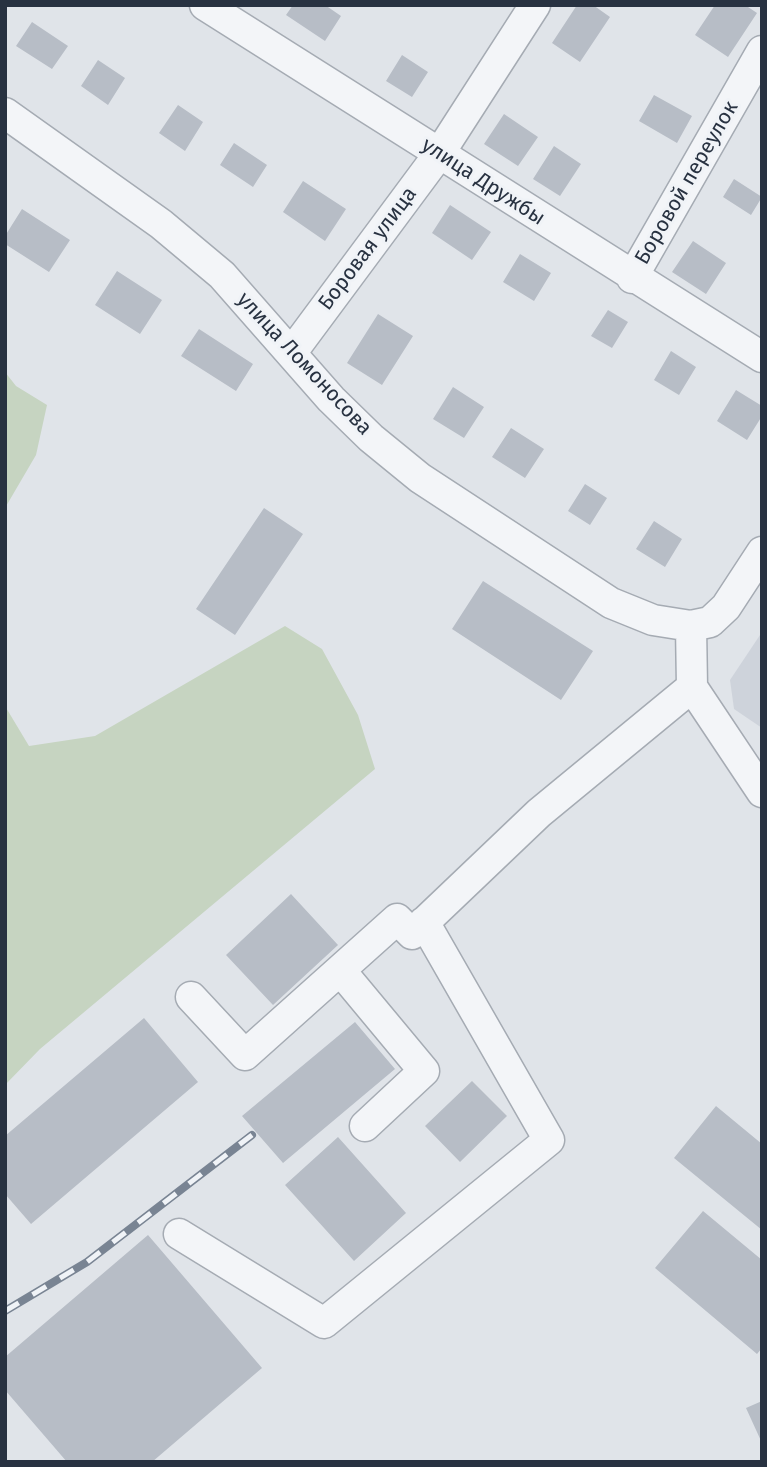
<!DOCTYPE html>
<meta charset="utf-8">
<style>
body{margin:0}
#map{position:relative;width:767px;height:1467px;overflow:hidden;background:#e0e4e9;font-family:"Fira Sans",sans-serif}
canvas{display:block}
.frame{position:absolute;inset:0;border:7px solid #283241;pointer-events:none}
</style>
<div id="map">
<canvas width="767" height="1467"></canvas>
<div class="frame"></div>
</div>
<script>
const ctx = document.querySelector('canvas').getContext('2d');
ctx.lineJoin = 'round';
function fill(path, color) { ctx.fillStyle = color; ctx.fill(path, 'evenodd'); }
function trace(path, color, width, dash) { ctx.strokeStyle = color; ctx.lineWidth = width; ctx.lineCap = dash ? 'butt' : 'round'; ctx.setLineDash(dash || []); ctx.stroke(path); }
function label(font, color, halo, rows, align = 'center') {
  ctx.font = font + ' "Fira Sans",sans-serif'; ctx.lineWidth = 6; ctx.setLineDash([]); ctx.textBaseline = 'middle'; ctx.strokeStyle = halo; ctx.fillStyle = color; for (const [text, x, y, turn = 0] of rows) {
    ctx.save(); ctx.translate(x, y); ctx.rotate((+turn || 0) * Math.PI / 180); ctx.textAlign = isNaN(turn) ? turn : align; if (halo) ctx.strokeText(text, 0, 0); ctx.fillText(text, 0, 0); ctx.restore();
  }
}
fill(new Path2D(`
 M762,632V728L734,709L730,680Z`), '#ced3db');
fill(new Path2D(`
 M5,372L16,386L47,405L36,455L5,508Z
 M285,626L322,649L358,715L375,769L40,1049L5,1085V706L29,746L95,736Z`), '#c6d4c1');
fill(new Path2D(`
 M293,5H325L341,16L325,41L286,15Z
 M577,5H593L610,17L580,62L552,43Z
 M715,5H745L757,13L728,57L695,35Z
 M32,22L68,46L52,69L16,46Z
 M402,55L428,72L412,97L386,81Z
 M98,60L125,78L108,105L81,86Z
 M654,95L692,116L677,143L639,121Z
 M178,105L203,122L185,151L159,133Z
 M504,114L538,137L518,166L484,144Z
 M234,143L267,165L253,187L220,165Z
 M554,146L581,164L560,196L533,179Z
 M734,179L762,197L751,215L723,197Z
 M303,181L346,209L325,241L283,212Z
 M450,205L491,232L472,260L432,233Z
 M22,209L70,240L49,272L5,244V236Z
 M693,241L726,263L706,294L672,272Z
 M520,254L551,273L534,301L503,282Z
 M117,271L162,300L140,334L95,305Z
 M608,310L628,322L612,348L591,336Z
 M378,314L413,336L382,385L347,363Z
 M199,329L253,364L236,391L181,356Z
 M671,351L696,367L679,395L654,380Z
 M453,387L484,407L464,438L433,419Z
 M736,390L762,406V416L747,440L717,421Z
 M511,428L544,449L525,478L492,457Z
 M585,484L607,498L590,525L568,511Z
 M264,508L303,534L235,635L196,609Z
 M654,521L682,539L665,567L636,549Z
 M483,581L593,651L561,700L452,629Z
 M291,894L338,945L273,1005L226,955Z
 M144,1018L198,1082L31,1224L5,1194V1136Z
 M355,1022L395,1069L283,1163L242,1116Z
 M472,1081L507,1116L460,1162L425,1126Z
 M716,1106L762,1144V1230L674,1158Z
 M338,1137L406,1213L354,1261L285,1185Z
 M703,1211L762,1260V1348L757,1354L655,1268Z
 M148,1235L262,1368L152,1462H67L5,1390V1357Z
 M762,1401V1443L746,1408Z`), '#b7bdc6');
const minor = new Path2D(`
 M205,5L762,357
 M5,113L161,224L222,275L331,399L371,438L420,478L611,603L653,620L691,626L710,622L726,607L762,552
 M632,278L762,51
 M292,352L439,154L535,5
 M692,687L762,792
 M340,970L424,1071L365,1126
 M191,997L245,1055L397,919L412,934L539,813L692,687L691,626
 M179,1234L324,1323L549,1140L424,922`);
trace(minor, '#a5abb3', 33);
trace(minor, '#f3f5f8', 30);
const rail = new Path2D(`
 M5,1311L87,1262L252,1135`);
trace(rail, '#798493', 8);
trace(rail, '#f0f3f7', 5, [16]);
label('21px', '#283241', '#f0f3f7', [
 ["улица Дружбы",483,182,33],
 ["Боровой переулок",687,183,-60],
 ["Боровая улица",368,249,-53],
 ["улица Ломоносова",304,364,47]
]);
</script>
